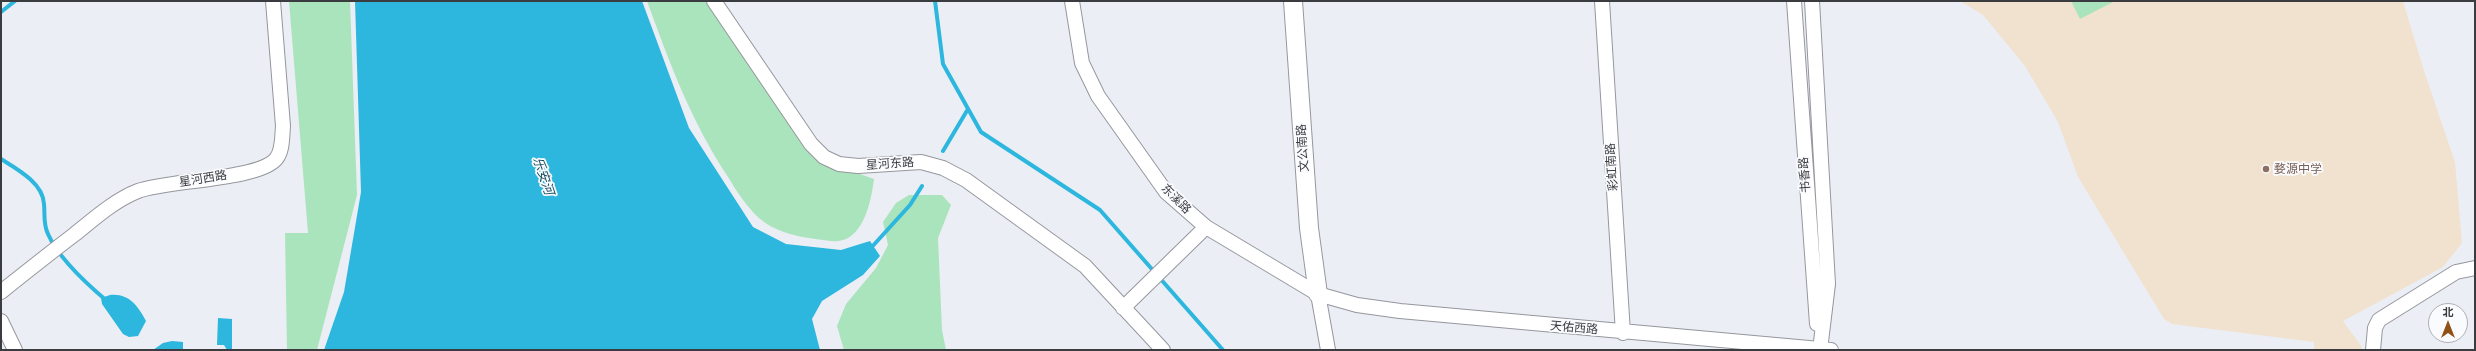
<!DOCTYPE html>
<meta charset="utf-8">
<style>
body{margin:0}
#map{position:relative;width:2476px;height:351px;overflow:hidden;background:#ebeef5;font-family:Montserrat,"Noto Sans SC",sans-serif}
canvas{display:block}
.frame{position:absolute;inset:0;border:2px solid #3b3c3f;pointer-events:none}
.north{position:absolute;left:2428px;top:303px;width:40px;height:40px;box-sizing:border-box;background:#fafbfe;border:1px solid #aeafb2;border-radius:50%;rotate:0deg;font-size:11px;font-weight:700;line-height:16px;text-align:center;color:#3b3c3f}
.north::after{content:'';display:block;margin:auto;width:14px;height:18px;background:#905118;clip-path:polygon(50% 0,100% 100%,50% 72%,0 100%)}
</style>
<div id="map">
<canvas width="2476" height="351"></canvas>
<div class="frame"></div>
<div class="north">北</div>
</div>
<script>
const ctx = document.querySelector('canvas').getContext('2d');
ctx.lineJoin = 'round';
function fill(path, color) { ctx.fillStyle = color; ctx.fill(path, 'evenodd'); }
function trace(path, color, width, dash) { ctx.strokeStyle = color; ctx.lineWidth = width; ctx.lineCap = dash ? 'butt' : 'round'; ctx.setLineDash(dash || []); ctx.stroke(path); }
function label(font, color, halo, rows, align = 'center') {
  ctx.font = font + ' Montserrat,"Noto Sans SC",sans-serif'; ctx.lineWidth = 3.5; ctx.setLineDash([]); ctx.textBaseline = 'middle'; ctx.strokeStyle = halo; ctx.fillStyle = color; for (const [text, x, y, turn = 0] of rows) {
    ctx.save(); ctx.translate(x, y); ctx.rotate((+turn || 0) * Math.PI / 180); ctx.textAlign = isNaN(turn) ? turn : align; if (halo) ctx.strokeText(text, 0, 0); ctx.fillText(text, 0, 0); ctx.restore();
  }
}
fill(new Path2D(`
 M1960,1H2403L2424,71L2455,162L2462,243L2443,267L2343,321L2362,347L2360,350H2314V342L2172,324L2164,319L2078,177L2058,122L2025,66L1983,15Z`), '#f1e2cf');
fill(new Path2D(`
 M289,1H350L357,195L317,350H287L285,233H308Z
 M647,1H713L810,148L851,171L874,179C871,202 863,245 831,241C807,238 778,235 759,218C747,207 737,192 728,177C691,121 670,64 647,1Z
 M2071,1H2115L2080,19Z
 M909,195H942L951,205L938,238L942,330L946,350H844L837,326L846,304L876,268L888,245L883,222L896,203Z`), '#aae4bc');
fill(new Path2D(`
 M355,1H642L689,128L753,227L786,244L841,250L870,241L880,256L863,275L822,301L812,319L820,350H324L344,292L361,192Z
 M110,295C129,293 138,306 146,321L138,336L129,337L123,334L102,304L101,298Z
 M218,318L232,319V350H227L224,345H217Z
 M172,341L183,342V350H153L163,343Z`), '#2db7de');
trace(new Path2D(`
 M935,1L943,64L981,132L1100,210L1223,350
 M1,12L15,1
 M943,151L968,109
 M1,159C17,169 43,183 44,204C45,214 43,224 48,234C58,257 88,285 107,301
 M870,249L910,205L922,186`), '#2db7de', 4);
const minor = new Path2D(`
 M714,1L811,144L824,157L839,164L858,166L921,162L943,168L966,180L1085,266L1163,350
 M1072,1L1082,63L1098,96L1166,192L1206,227L1318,294L1357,305L1400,311L1831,350
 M1602,1L1623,333
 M1794,1L1817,324
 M1812,1L1828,284L1820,350
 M1,292C26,272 50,253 75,234C95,218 115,200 138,191C168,180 258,180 276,159C283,151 282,136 283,126L273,1
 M1318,294L1328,350
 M1123,308L1206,227
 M1,321L15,350
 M2373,350L2375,328L2379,320L2456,272L2475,268`);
const major = new Path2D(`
 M1293,1L1309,228L1318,294`);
trace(minor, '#95979d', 16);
trace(major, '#95979d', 20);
trace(minor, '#fff', 14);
trace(major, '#fff', 18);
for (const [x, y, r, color] of [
 [2266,169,4,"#8d6e63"]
]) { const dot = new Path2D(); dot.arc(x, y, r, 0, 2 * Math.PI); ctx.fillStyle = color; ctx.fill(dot); trace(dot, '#fafbfe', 1.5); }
label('12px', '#3b3c3f', '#fafbfe', [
 ["文公南路",1303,148,-94],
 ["星河东路",890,164,-4],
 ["彩虹南路",1612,167,-94],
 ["书香路",1805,175,-94],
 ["星河西路",203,179,-9],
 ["东溪路",1176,199,45],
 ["天佑西路",1574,328,5]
]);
label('12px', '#785e54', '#fafbfe', [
 ["婺源中学",2274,169]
], 'left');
label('italic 13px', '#184e5e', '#fafbfe', [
 ["乐安河",543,176,71]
]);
</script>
